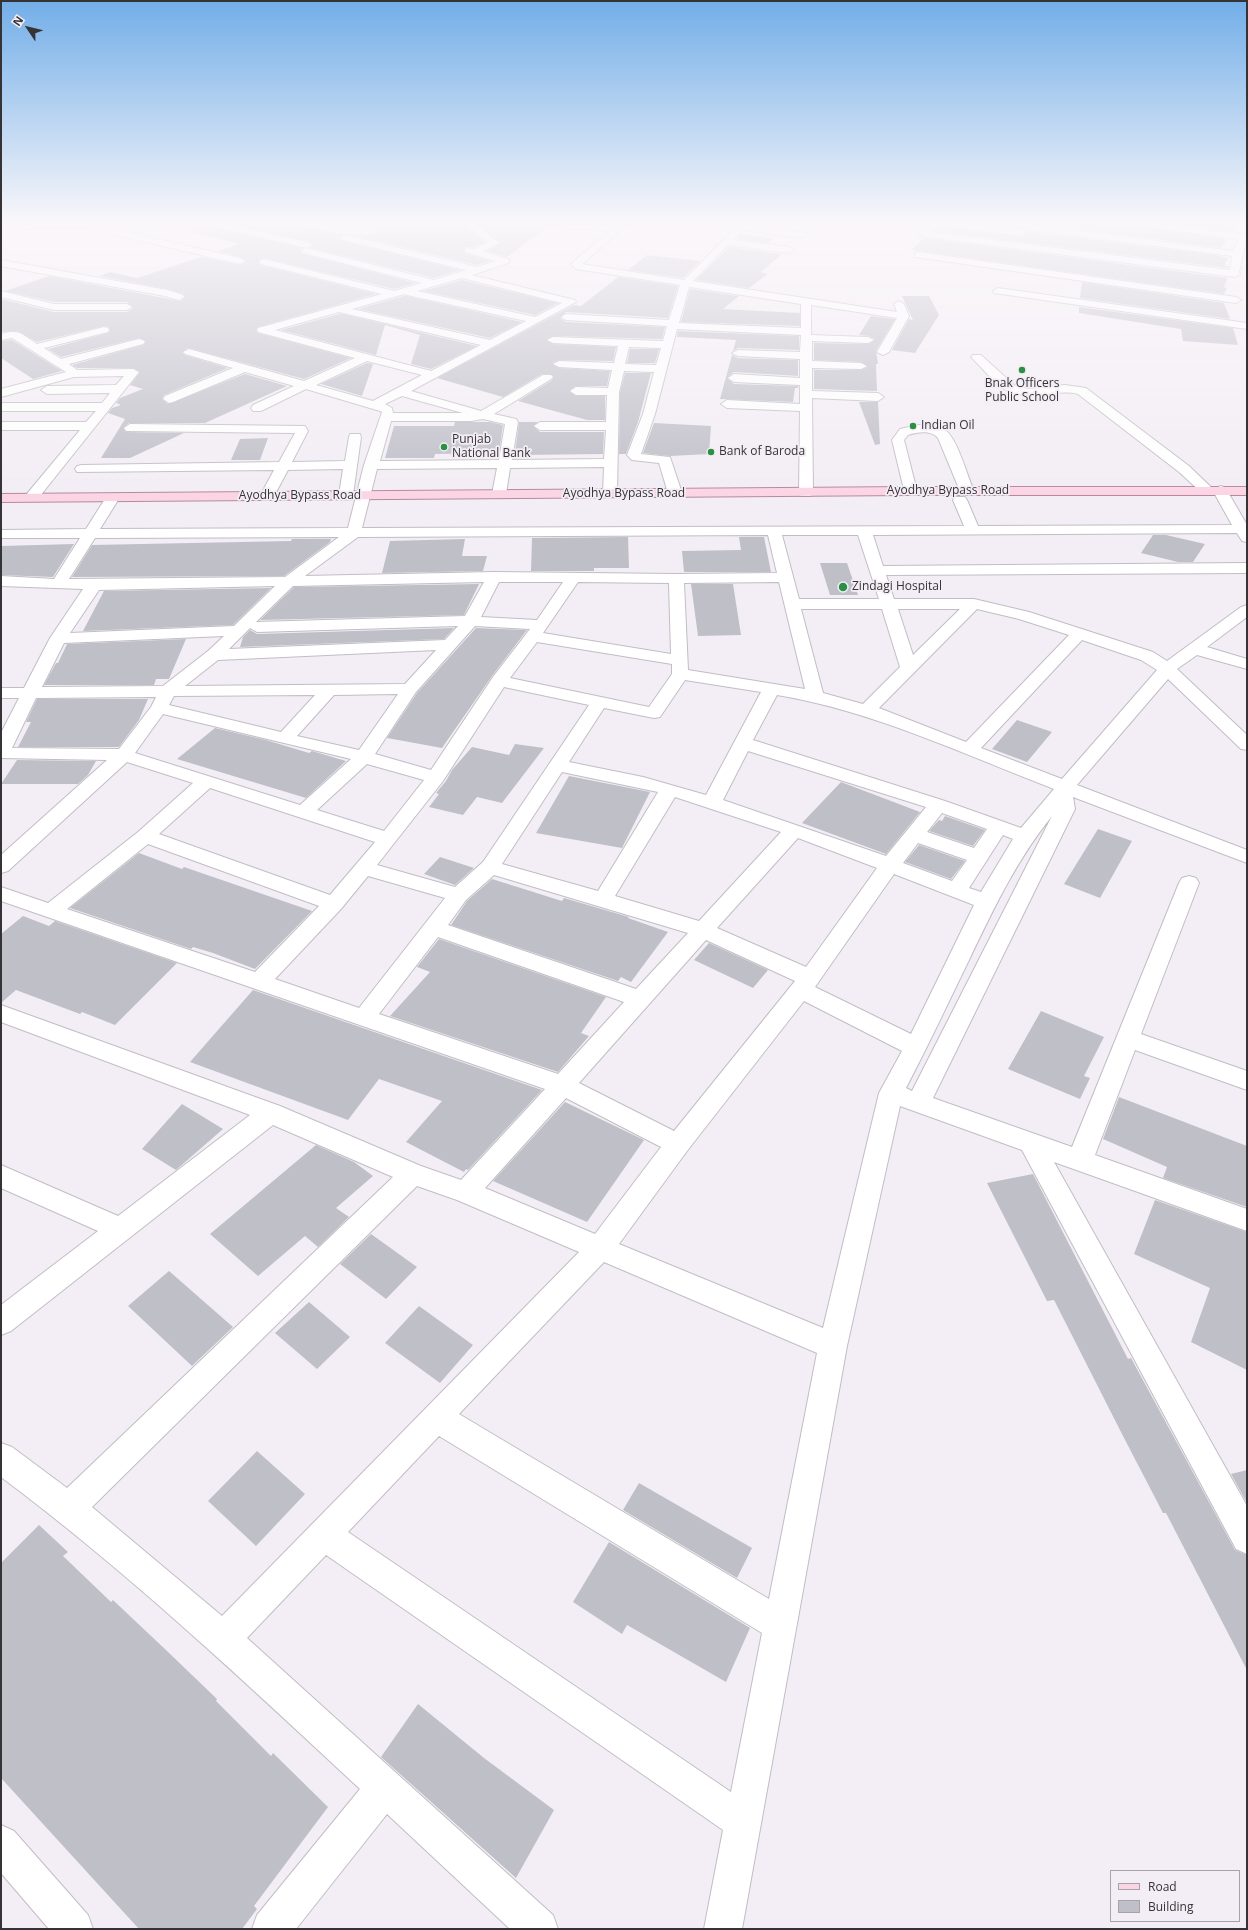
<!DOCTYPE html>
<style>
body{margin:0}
#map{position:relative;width:1248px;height:1930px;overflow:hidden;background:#f3eef5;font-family:"Open Sans",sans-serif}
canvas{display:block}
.frame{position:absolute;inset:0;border:2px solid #363336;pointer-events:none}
.legend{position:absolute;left:1110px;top:1870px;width:130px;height:52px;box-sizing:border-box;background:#f3eef5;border:1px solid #a7a3a9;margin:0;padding:5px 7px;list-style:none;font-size:12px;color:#363336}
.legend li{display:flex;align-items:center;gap:8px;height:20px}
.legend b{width:20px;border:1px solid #a7a3a9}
.north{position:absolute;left:8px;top:8px;width:40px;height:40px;-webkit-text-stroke:3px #f3eef5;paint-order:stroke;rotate:305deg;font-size:11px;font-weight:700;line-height:16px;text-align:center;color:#363336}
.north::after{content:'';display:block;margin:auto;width:14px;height:18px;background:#363336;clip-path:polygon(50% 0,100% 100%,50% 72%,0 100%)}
</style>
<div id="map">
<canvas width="1248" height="1930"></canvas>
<div class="frame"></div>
<ul class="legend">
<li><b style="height:5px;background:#fcd5e5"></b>Road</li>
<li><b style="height:11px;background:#bfbfc8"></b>Building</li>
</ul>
<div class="north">N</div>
</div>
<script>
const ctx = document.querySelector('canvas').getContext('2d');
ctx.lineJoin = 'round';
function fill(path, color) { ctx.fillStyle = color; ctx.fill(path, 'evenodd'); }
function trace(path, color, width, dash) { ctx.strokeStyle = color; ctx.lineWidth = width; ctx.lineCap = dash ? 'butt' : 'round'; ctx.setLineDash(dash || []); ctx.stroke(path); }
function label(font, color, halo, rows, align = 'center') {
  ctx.font = font + ' "Open Sans",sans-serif'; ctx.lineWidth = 3.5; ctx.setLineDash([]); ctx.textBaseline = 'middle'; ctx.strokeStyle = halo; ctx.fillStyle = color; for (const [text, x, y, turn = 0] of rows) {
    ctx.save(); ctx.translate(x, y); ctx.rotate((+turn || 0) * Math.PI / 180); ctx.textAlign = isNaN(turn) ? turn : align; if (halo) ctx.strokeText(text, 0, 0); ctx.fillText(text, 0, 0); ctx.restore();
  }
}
fill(new Path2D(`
 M192,224H209L215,228L302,248L300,251L303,254L416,283L394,289L264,258L261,259L258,262L261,265L376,294L258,327L256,329L258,333L351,358L304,379L188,348L182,352L185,355L228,368L164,395L162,399L168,404L245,374L287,386L205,423H129L123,428L126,432L184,433L130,458H101L125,419L108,413L112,408L121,405L116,403L120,398L143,389L130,385L140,372L133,368H77L72,365L143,345L146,341L139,338L61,357L48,349L108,333L110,331L109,327L104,326L37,342L17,331L1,332V299L54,312H127L133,308L127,302H54L5,291L49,276L180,301L185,297L183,294L167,289L99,276L110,272L137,278L201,257L240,265L246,262L240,257L218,251L239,244L191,232Z
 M232,224H302L305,227L343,235L340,238L343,241L460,270L434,278L311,248L313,244L307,241Z
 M381,224H464L485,242L474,247H464V253L490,261L477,265L356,236L375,233Z
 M477,224H550V225L507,257L487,251L500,243Z
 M1082,224H1142L1148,228L1227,239L1221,248L1082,229Z
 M1178,224H1218L1235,226L1232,231Z
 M940,225L1021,236L1025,231L1216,255L1228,258L1224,266H1229L1228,268L933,231Z
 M741,234L773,239L769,243L736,239Z
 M924,238L1228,278L1224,287L1227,288L1224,294L911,250Z
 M729,247L782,254L761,272L768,274L749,288L696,280Z
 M647,255L700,261L683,278L628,270Z
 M618,277L678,286L668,318L566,312L560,318L566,322L665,327L662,339L553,336L546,339L553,344L616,347L613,361L559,360L552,363L559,368L610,371L607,386H576L569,391L576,396H605V420H587L518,401L552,380L554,377L551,374H542L503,397L437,378L574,305L581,306Z
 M462,280L558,303L535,315L423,291Z
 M1082,282L1224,303L1230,319L1080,298Z
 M690,289L739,296L723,309L800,313V326L681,322Z
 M404,296H407L522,322L490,338L358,309Z
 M902,296H929L939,315L915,353L892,350L909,319L913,320Z
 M1079,307L1233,328L1238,345L1183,341L1181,329L1079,313Z
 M339,314H343L477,346L431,369L411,364L420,335L385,325L376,355L281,330Z
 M871,316L895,319L876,351L878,364H876L877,391L814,389V370H861L868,367L861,362L814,360V343L869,344L875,339L869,336L859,335Z
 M678,331L799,336V350L738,348L733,351L736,340L677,337Z
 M12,340L62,371L33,379L1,358V341Z
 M630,349H659L655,363H627Z
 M732,355L738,358L798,360V376L734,372L727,378L734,384L798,386V388H795L793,402L720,399Z
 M367,363L373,364L362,396L321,384Z
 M625,373H651L638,422L626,454H619L620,392Z
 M859,402H878L880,444L875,445Z
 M455,422H490L503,425L499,453L435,454L434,458H385L394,426H454Z
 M519,422H538L533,426L540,432H604L603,454L522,455V453H515Z
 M654,423L711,426L709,454L670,456L643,453Z
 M268,438L260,460H231L240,439Z
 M1153,535H1166L1205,544L1193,562H1178L1141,553Z
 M628,537L629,568H594V571H531L532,538Z
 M739,537H764L771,572H684L682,551L741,550Z
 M292,539H331L330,542L284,576L72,577L92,545L291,541Z
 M465,539L462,556H487L483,571L382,573L390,541Z
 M74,544L53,577L1,575V546Z
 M820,563H847L858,595H830Z
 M479,584L464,615L260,620L294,587Z
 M691,584H733L741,635L698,636Z
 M271,588L233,625L83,631L104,591Z
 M454,628L444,639L240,647L243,637L250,630L257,634Z
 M476,628L527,630L492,676L442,748L387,738L417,693Z
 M186,639L169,679H156L154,685H44L56,663H58L67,644Z
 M37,699H148L139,720L119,747H18L31,722H26Z
 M1017,720L1052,732L1027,762L992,749Z
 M215,728L266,740L309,753L312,751L346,761L306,798L177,759Z
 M515,744L544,748L502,803L477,797L463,815L429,807L439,794L436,793L446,781L452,770L472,747L509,755Z
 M17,760L96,761L88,775L78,784H1Z
 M569,776L650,792L622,848L536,833Z
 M841,782L920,812L886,854L802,823Z
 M945,816L985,830L973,846L929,831L939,820L942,821Z
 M1098,829L1132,841L1100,898L1064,884Z
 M919,845L965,861L951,879L905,862Z
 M139,853L182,869L184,867L312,911L255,969L213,953L193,947L191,949L70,908Z
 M440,857L474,868L455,885L424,874Z
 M492,879L562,901L564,898L629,917L628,918L668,932L631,982L621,977L618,981L451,925L467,901Z
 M23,916L49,926L55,921L177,963L115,1025L82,1012L80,1014L16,990L1,1003V934Z
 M439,939L606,997L581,1033L589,1036L558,1072L390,1016L430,972L417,967Z
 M709,943L768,970L753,988L694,960Z
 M253,990L542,1090L468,1170L466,1169L464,1172L406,1142L442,1101L379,1079L348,1120L190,1062Z
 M1041,1011L1104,1037L1084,1076L1090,1078L1080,1099L1008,1069Z
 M1119,1097L1247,1146V1207L1163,1178L1167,1167L1103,1139Z
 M565,1102L644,1140L587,1222L493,1181Z
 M182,1104L223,1129L176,1170L142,1149Z
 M316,1145L354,1162L373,1176L336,1208L349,1217L318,1247L305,1236L258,1276L210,1234Z
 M1033,1174L1128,1359L1131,1358L1235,1550L1247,1555V1670L1166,1513H1163L1123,1436L1054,1300L1047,1301L987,1183Z
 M1155,1200L1247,1232V1370L1191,1342L1210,1288L1134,1254Z
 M371,1234L417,1267L386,1299L340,1264Z
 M169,1271L233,1327L192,1366L128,1306Z
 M309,1302L350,1337L317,1369L275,1333Z
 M419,1306L473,1345L440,1383L385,1343Z
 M257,1451L305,1494L256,1546L208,1501Z
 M1247,1470V1503L1231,1474Z
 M639,1483L752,1548L737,1578L623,1510Z
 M39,1525L68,1552L63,1556L111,1602L113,1600L167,1651L217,1699L216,1701L271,1756L273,1753L328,1807L254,1906L257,1909L242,1929H139L1,1778V1563Z
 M609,1542L750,1628L726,1682L627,1625L622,1634L573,1602Z
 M418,1704L484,1758L554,1810L516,1878L381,1757Z`), '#bfbfc8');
const minor = new Path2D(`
 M1,224H94L240,258L245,261L240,264L80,227L1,230Z
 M210,224H226L307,242L312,245L307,248L215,227Z
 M303,224H320L367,229L371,224H380L375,232C361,239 321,230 305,226Z
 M465,224H475L499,243L483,251L508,259L510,261L508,263L472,275L575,300L576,302L411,391L481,411L543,375H551L553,377L551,379L494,414L516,419L518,422L512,460L604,459L606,430H540L534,426L540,422H606L607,395H576L570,391L576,387L608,388L612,370L559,367L553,364L559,361L614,363L618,346L553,343L547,340L553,337L663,341L667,326L566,320L561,317L566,314L669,320L680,285L576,269L571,264L573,262L610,231L555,227L551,224L616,226L619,224H628L582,264L684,280L739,224L806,233L808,235L803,238L743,230L733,240L789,247L794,250L789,253L728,245L693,281L897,312L894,304L899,301L904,304L909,316L889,352L883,355L877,352L897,318L811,305V335L868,337L874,340L868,343L812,341V361L861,363L867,366L861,369L812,368V391L878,393L884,397L878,401L812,398L813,493L811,496H801L799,493L800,411L727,408L721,404L727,400L800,404V385L734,382L728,378L734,374L800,378V359L738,356L732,353L738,350L800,352L801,335L677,329L655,414L641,454L670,457L682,493L680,496H670L668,493L659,463L632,460L627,455L643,414L654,372L624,371L619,392L617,494L615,497H605L603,494L604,467L510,468L506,494L504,497H494L492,494L497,468L377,469L362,528L964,526L953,500L955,497H965L967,500L978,526L1232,525L1213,491L1207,494L1202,493L1179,472L1078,394C1067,391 1055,393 1044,394C1004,400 998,384 973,359L971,357L973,355H981L1015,386L1028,389L1065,385L1086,388L1189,466L1214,490L1220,486L1225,487L1247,525V542L1242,541L1237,533L873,535L883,566L1247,563V573L886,575L894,599H974L1029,612L1153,652L1167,661L1241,607L1247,605V617L1207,647L1247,659V669L1197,655L1177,669L1247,735V750L1241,749L1168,679L1077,785L1247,850V863L1073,797L1075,809L933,1098L1072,1147L1179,883L1182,878L1189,876L1196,878L1199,883L1141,1034L1247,1071V1090L1135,1050L1095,1155L1247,1209V1231L1054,1162L1247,1506V1554L1236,1549L1022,1150L900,1106L847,1346L742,1929H704L723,1830L326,1555L247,1638L553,1915L558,1929H510L387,1814L296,1929H252L257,1915L360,1789C244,1681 128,1572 1,1477V1443L12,1447L67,1488L393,1177L273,1125L11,1331L1,1335V1305L98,1231L1,1188V1165L118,1216L250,1115L1,1022V1005L280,1106L421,1166L461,1180L545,1089L1,901V887L48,903L138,832L193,783L127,762L8,871L1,873V855L107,760L1,758V733L19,698H1V688H24L50,638L83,589L1,586V576L54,579L80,538H1V530L86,529L108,494H118L120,497L100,529L348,528L364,465L382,412L380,411L306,389L261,411H253L251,408L253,405L294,386L245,372L173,402L169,403L163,399L165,396L233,368L185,354L183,352L189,349L304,381L355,358L258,332L257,330L258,328L382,294L261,264L259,262L261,260L264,259L394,291L422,283L303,253L301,251L306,248L434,280L466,270L343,240L341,238L346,235L477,267L495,261L465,252V248L474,249L488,242ZM462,278L562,303L535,317L417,291ZM689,287L801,304V328L679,323ZM404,294L407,295L526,321L490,340L352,309ZM339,312L343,313L481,345L431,371L275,330ZM629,347L661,348L656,365L625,364ZM367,361L422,375L373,401L316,385ZM402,396L463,413H393L392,408L385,404ZM483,419L505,424L499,460L380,461L391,421H471ZM768,535L777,573L676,574L494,572L305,576L358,537ZM782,535H858L879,599H799ZM339,537L285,577L69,579L95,538ZM484,582L465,616L256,622L293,586ZM499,582H563L537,620L481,617ZM578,582L669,583L671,654L543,633ZM779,582L805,689L688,670L684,583ZM275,586L234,626L70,633L99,590ZM801,609H882L900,667L863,704L823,693ZM898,609H960L913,655ZM977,609L1019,619L1069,635L966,742L879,708ZM458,626L445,640L229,649L250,628L257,632ZM475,626L530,629L493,677L431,770L375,754L416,692ZM224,636L208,651L163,686L42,687L64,643ZM1082,640L1141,660L1157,670L1062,779L981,748ZM537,642L672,664V674L649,707L510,678ZM436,650L405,684L185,686L218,660ZM685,680L761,692L706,795L643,777L569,762L604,708L654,718L660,717ZM504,687L589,705L483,862L455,887L377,865L443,781ZM398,694L359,750L297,736L334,695ZM315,695L281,732L169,705L174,696ZM777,695C873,711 963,754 1054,789L1021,828L945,801L753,740ZM156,697L151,707L119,749L12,748L36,698ZM163,714L351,759L300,805L135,753ZM748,751L926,807L886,856L723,800ZM367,764L424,780L384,831L317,810ZM562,772L658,792L598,891L502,864ZM210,788L375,842L330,895L159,834ZM675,797L781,832L699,921L615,896ZM942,813L987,829L974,848L927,832ZM1052,816L912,1091L906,1088C928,1046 948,1003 969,960C993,910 1017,859 1052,816ZM1003,835L1013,839L981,892L969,888ZM798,838L877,868L806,967L717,928ZM918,843L967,860L952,881L903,863ZM148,844L319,906L255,972L67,909ZM894,874L974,905L911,1034L815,987ZM494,875L688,933L636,989L448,925L466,900ZM368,876L445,898L359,1008L275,979L341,909ZM438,937L624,1002L558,1074L379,1014ZM706,940L795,981L674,1131L579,1083ZM804,1001L902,1051L879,1093L823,1328L619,1244L687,1151ZM566,1098L661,1147L595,1234L485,1188ZM417,1186L457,1200L579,1252L222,1616L92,1507ZM604,1262L817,1353L769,1599L459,1414ZM439,1436L762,1633L731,1792L348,1532Z
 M929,224H939L930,232L1230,270L1232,256L1010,227L1005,224H1030L1233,251L1238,239L1148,227L1143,224H1167L1243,234L1246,235C1247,238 1240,269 1239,272L1240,274L1235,277L919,236V232Z
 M918,252L1236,297L1241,300L1236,303L915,257V253Z
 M1,260L167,290L183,295L184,297L179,300L165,296L1,266Z
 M998,288L1247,323V329L994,293L993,291Z
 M1,291L54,304H127L132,307L127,310H54L1,297Z
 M104,327L108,328L109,330L108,332L44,348L61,359L139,339L143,340L145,342L143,344L69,364L77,370L133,369L139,372L36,501H26L24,498L26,495L80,430H1V422H86L96,411H1V403H102L110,393L47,394L41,390L47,386L116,385L124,376L74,377L1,397V389L66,372L12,338L1,340V334C20,329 21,334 37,344Z
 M130,424L305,426L308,431L292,462L345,461L349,437L350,434H360L361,437L353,495L351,498H341L339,495L343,469L288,470L274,496L272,499H262L260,496L274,470L77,472L75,469L77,466L82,465L279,462L295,433L126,431L124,428Z
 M917,425C926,425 937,425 945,430C958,439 967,476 974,491L972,494H962L960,491L938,438C931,430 918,432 908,435L904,440L917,491L915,494H905L892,440L900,429Z
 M1,1825L14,1831L88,1915L93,1929H49L1,1873Z`);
const major = new Path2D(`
 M910,487H1247V495H910L1,502V494Z`);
trace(minor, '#c2bdc4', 2);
trace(major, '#b58a9d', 2);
fill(minor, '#fff');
fill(major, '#fcd5e5');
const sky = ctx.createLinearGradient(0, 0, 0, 494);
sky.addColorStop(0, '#72aee8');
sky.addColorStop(0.45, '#faf7fa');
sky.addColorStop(1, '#faf7fa00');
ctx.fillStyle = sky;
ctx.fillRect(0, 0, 1248, 494);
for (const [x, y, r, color] of [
 [1022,370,4,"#2c9044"],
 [913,426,4,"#2c9044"],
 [444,447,4,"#2c9044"],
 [711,452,4,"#2c9044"],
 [843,587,5,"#2c9044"]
]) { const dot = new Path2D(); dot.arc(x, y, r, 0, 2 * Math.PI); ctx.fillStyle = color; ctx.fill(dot); trace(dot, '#f3eef5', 1.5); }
label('12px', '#363336', '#f3eef5', [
 ["Bnak Officers",1022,384,"center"],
 ["Public School",1022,398,"center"],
 ["Indian Oil",921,426],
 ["Punjab",452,440],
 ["National Bank",452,454],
 ["Bank of Baroda",719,452],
 ["Zindagi Hospital",852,587]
], 'left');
label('12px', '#363336', '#f3eef5', [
 ["Ayodhya Bypass Road",948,491],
 ["Ayodhya Bypass Road",624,494],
 ["Ayodhya Bypass Road",300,496]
]);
</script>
